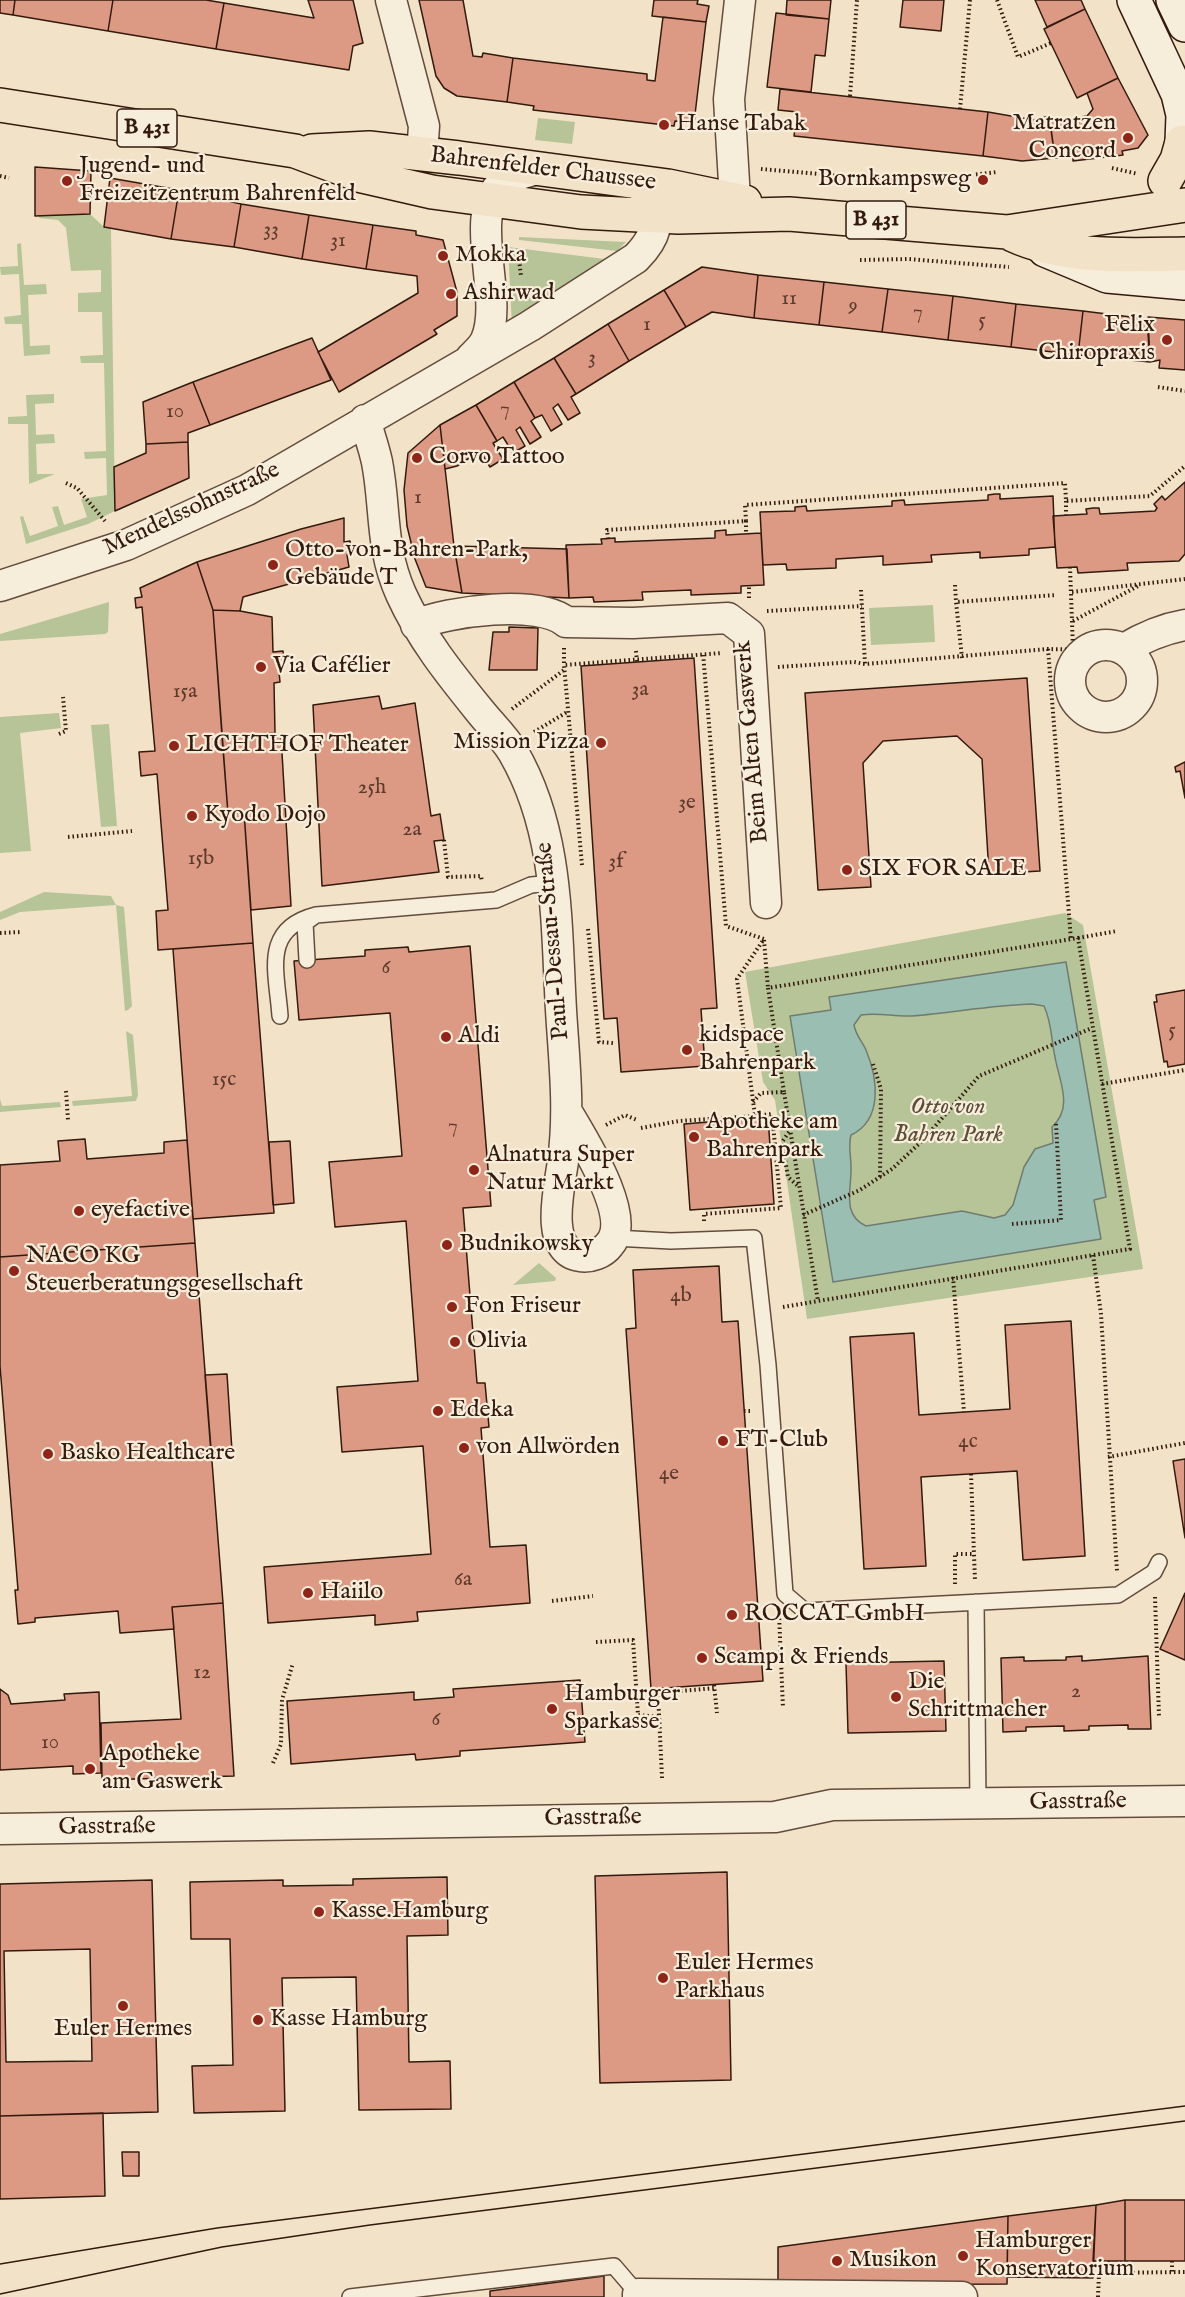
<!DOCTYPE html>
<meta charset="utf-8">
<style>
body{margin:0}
canvas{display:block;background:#f2e3c8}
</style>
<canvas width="1185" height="2297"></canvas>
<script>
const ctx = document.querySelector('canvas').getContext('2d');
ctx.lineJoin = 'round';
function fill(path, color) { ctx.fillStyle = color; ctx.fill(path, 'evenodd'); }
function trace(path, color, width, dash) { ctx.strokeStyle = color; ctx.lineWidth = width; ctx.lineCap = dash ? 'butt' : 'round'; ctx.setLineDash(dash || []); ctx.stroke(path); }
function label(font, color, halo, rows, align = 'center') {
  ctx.font = font + ' "IM FELL English",serif'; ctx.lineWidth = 4.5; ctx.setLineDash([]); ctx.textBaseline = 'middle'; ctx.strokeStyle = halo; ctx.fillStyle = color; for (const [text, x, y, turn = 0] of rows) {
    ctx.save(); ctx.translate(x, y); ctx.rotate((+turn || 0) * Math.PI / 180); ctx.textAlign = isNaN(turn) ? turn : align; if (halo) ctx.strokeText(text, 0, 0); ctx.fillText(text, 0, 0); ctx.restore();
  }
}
fill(new Path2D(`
 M538,118L575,122L572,144L535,140Z
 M90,214L104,227L111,228L115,511L88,524L26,544L20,517L23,516L30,536L58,526L52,507L58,506L64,525L87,517L81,499L107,495L106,458L85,459L84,452L106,451L104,363H81L80,356L103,355L102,312H78V293L101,292V270L71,271L66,228L58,220L39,218V216Z
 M519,237L626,242L617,251L519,240Z
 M21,243L24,285L46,284L47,294L28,295L30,346L50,345V354L24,356L22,324H5L4,317L21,315L19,274L1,275L0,267L18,266L17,244Z
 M508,247L605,259L597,267L512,326Z
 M54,394V403L35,404L36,435L54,434L55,443L36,444L37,474H55L29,484L28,424H8V417L27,416L26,395Z
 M109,602L108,632L105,634L0,641V634Z
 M933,605L935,642L871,645L869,608Z
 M59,713L61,728L20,733L31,851L0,853V717Z
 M109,724L117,826L101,827L91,725Z
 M44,892L111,896L116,905L124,907L132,1006L128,1010L125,1011L116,905L20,912L0,920V912Z
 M1065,913L1083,925L1143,1269L807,1319L775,1100L763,1082L745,972Z
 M126,1031L133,1035L138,1095L136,1101L73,1106L72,1101L132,1096Z
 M0,1099L2,1106L60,1102L61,1107L0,1112Z
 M539,1263L556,1278L555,1281L513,1285Z`), '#b7c498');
const water = new Path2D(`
 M1066,962L1106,1197L1094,1200L1101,1239L833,1282L790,1016L831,1010L829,997ZM1032,1004L1044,1006C1052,1023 1051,1039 1055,1057C1059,1081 1074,1107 1052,1127L1053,1143L1035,1149L1024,1167L1013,1205L1005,1215L994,1218L962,1211L866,1226C841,1215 852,1188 851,1167C851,1156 848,1146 851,1135C883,1120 878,1079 866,1050C862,1041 856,1036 854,1025L861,1015C878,1012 894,1017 912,1016C952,1013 992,1005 1032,1004Z`);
fill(water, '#9bbeb3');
trace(water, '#717c71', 1.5);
const building = new Path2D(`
 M0,0H15L13,15L0,13Z
 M15,0H113L108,31L13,15Z
 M113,0H206L224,3L216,49L108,31Z
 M308,0H353L363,43L353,46L349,70L216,49L224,3L314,18Z
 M419,0H463L473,56L482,57L483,53L513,58L507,102L457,96L444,88L436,76Z
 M654,0H698L697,4L709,6L706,22L652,16Z
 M787,0H831L829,19L786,15Z
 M903,0H944L941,31L900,27Z
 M1035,0H1081L1085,9L1047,27Z
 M1085,9L1118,78L1077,98L1044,29Z
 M776,13L829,19L825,56L815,55L811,92L767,87Z
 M663,17L706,22L694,123L675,121L674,126L533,110L534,106L507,102L513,58L647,74V80L655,81Z
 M1118,78L1148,135L1138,148L1122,151L1123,155L1073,161V156L1055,158L1050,121L1087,116L1093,109L1087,93Z
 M780,89L988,112L983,156L794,136L797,112L778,110Z
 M988,112L1034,120L1049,116L1055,158L1022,161L983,156Z
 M35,167L91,171L90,214L35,216Z
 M110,178L179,190L171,239L104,227Z
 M179,190L241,204L234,247L171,239Z
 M241,204L309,215L302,259L234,247Z
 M309,215L373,225L366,269L302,259Z
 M373,225L416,231V235L443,240L457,292V316L434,330L437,334L339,392L318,352L418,293L417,276L366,269Z
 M702,267L758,275L754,318L712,312L686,327L664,290Z
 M758,275L824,282L819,325L754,318Z
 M824,282L888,289L882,332L819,325Z
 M888,289L953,296L948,340L882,332Z
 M664,290L686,327L629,361L608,324Z
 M953,296L1016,304L1011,347L948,340Z
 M1016,304L1083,311L1078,355L1011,347Z
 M1083,311L1147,319L1150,362L1078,355Z
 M1148,317L1185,320V370L1159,368L1160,360L1150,362Z
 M608,324L629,361L576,394L554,358Z
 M312,338L331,380L210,425L193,382Z
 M554,358L576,394L571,397L580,413L568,420L558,404L553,408L562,424L551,431L542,415L535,418L514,382Z
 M193,382L210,425L188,433V442L146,444L143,402Z
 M514,382L535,418L531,421L541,437L530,444L520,427L516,430L525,446L513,453L503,437L497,441L476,405Z
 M476,405L497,441L493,443L503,459L490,467L480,451L457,466L445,469L440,425Z
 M440,425L454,546L462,593L426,587L415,559L407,526L404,490L408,453Z
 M188,442L189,478L115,511L114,467L146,453V444Z
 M1185,482V554L1179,561L1127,563L1128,570L1078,573L1077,567L1057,568L1053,516L1087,514L1086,509L1093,508H1099L1100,514L1155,511L1157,508L1154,504L1162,496L1165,500Z
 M995,494H1000V499L1053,496L1055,547L1029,549V555L980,558V552L931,555L932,562L883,565V556L836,559V568L787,570L786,564L763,565L760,512L795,511V507L806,506L807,511L892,506V501L904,500L905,505L988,500V495Z
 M344,518V542L350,541L352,553L347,555L349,567L243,597L240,611L213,610L197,562L301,529Z
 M726,530V535L761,533L764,585L741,586V593L691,595V590L642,592L643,600L594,602L593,597L569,598L566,545L602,544L601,539L615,538V542L715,538V531Z
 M454,546L567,549L569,598L462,593Z
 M197,562L213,610L228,814L244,812L253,943L158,950L156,911L168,910L157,774L141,776L139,752L155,751L142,607L136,608L135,598L142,597L140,588Z
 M213,610L240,611L272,617L273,652L283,651L284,662H278L280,682L274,683L275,733L222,736Z
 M509,627L538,628L537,670H489L493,632H509Z
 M694,658L717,1008L701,1009L705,1066L621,1072L617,1018L604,1019L581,666Z
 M1027,678L1040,871L989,874L982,759L957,736L883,741L863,763L871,887L818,890L805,693Z
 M379,696L382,709L415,703L431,816L440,814L444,840L434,841L439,872L322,886L313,705Z
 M275,733L281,736L291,906L251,910L244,812L228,814L222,736Z
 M1185,762V798L1180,771L1176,772L1175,767Z
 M253,943L274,1213L193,1219L173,949Z
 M470,946L491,1206L463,1208L477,1383H485L489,1427L481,1428L490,1547L526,1545L530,1603L417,1612L418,1621L375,1625V1615L268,1623L264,1567L431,1554L423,1446L342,1452L337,1387L418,1381L406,1221L335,1227L329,1162L402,1156L390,1013L299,1020L294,961L365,956V950L408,947L409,952Z
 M1185,990V1064L1168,1067L1167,1061L1164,1062L1154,1002H1157L1156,995Z
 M768,1117L774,1204L690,1210L684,1124Z
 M85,1139L87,1159L164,1153V1142L187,1140L195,1243L0,1257V1165L60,1161L58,1141Z
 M290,1141L294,1203L273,1205L269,1142Z
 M195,1243L223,1603L172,1607L174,1629L120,1633L118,1611L35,1618V1622L18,1624L15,1590H18L0,1366V1257Z
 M719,1266L722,1322L738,1321L763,1681L651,1689L626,1329L636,1328L633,1270Z
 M1071,1321L1085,1556L1023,1560L1017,1471L921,1477L926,1566L864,1569L850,1337L914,1333L919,1415L1010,1409L1005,1325Z
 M227,1374L232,1451L211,1453L205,1375Z
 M1185,1459V1538L1173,1461Z
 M1185,1593V1660L1160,1649Z
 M223,1603L234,1776L102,1780L101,1723L181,1719L172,1607Z
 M1082,1656V1661L1148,1656L1151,1729H1128V1725L1089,1726V1730L1064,1731V1726L1026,1727V1731L1003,1732L1001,1658L1024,1657V1661L1066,1660V1657Z
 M944,1661L946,1731L848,1733L846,1663Z
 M580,1680L585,1742L460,1751V1756L416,1760L415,1754L291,1764L287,1701L414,1692V1700L454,1697L453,1689Z
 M0,1689L8,1695L11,1704L65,1700L64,1694L99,1692L101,1773L73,1774V1766L0,1770Z
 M727,1872L731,2080L600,2083L595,1876Z
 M447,1877L448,1935L407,1936L409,2062L450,2061L451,2109L359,2110L356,1977L282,1978L285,2111L194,2113L192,2066L233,2065L230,1939H191L190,1882L283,1880V1886L353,1885V1879Z
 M152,1880L158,2112L0,2116V1884ZM90,1949L92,2061L6,2062L4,1951Z
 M103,2113L105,2196L0,2199V2116Z
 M122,2152H139V2176H123Z
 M1125,2200H1185V2261H1125Z
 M1125,2200V2261H1093L1096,2205Z
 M1096,2205L1093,2278L1007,2277L1008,2216Z
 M1008,2216L1007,2284L778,2285V2247Z
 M604,2276V2297H490V2291Z`);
fill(building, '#dc9a85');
trace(building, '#331a0d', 1.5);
const lane = new Path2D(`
 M307,960L305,923L316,915
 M280,1016C277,972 261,929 316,915L496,900L531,885L554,883
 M614,1238L671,1241L754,1238L768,1365L785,1594L805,1611L1118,1595L1154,1572L1159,1562
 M976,1602L978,1804
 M350,2297L614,2266L638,2294`);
const street = new Path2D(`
 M391,0L424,126L422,154
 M735,199L729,99L740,0
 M471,358C476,353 483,347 486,340C505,297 465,213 503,183C512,175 526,172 537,169
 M365,420C369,434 374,448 377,462C386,509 380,547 401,594C421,638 449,673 479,710C490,724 504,737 513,752C559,831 556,922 561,1010C564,1060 570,1110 563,1161C560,1185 543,1251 580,1256C590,1258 603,1253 609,1245C634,1218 582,1138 567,1112
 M0,586L126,545L247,490L530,326L636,258C654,240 665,217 646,195
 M416,625C448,611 539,599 566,622L633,623L728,618L749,634L766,903
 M1070 681a36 36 0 1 1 72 0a36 36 0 1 1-72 0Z
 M1124,649C1144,637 1162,629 1185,625
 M0,1829L775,1817L832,1805L1185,1801
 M638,2297V2294L962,2297`);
const secondary = new Path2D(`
 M1134,0L1178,94L1183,115L1182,142
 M1173,0L1185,25
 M1045,250L1107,276L1185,283`);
const primary = new Path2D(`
 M0,105L295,151L362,176L432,192L581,212L678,217L789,214L1007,232L1185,205
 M312,151L369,148L459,158L668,186L745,202
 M1165,181L1177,160L1182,142
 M1013,235C1065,259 1128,255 1185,254`);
trace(lane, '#634c3c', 18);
trace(street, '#634c3c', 33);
trace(secondary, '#331a0d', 36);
trace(primary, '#331a0d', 36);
trace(new Path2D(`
 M997,0L1018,57L1051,43
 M850,96L857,0
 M960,109L970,0
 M1112,168L1138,174
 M761,169L914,182L997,172
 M0,176L9,178
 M518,251L521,276
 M860,260L908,259L1009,267
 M1158,387L1185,391
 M66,483L77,488L105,521
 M1066,501V515
 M746,521V534
 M608,539L607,530L746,521L745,505L1065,483L1066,501L1150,496L1185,466
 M1070,567L1073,649
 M955,585L956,602
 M861,590L865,664
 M1072,592L1185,579
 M749,598V586
 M767,611L862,606
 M1073,621L1138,586
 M564,648V665
 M1048,649L1071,940
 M636,651L637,662
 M962,658L956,602L1056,595
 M778,667L854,662L865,664L1048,649L1088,650
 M512,709L564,670
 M534,732L567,712
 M59,734L66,731L63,697
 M68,837L132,831
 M444,840L448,877L481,876L482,882
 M582,865L564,665L722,653
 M588,929L599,1042L613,1043
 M0,933L21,932
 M1078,938L1117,931
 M764,940L768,988
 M873,1064L881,1089L880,1177
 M1102,1084L1185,1070
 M66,1091L68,1120
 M753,1102L761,1093L784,1092L818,1301L1130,1249L1078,938L768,988L784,1092
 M606,1125L625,1115L637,1120
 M641,1128L679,1121L755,1116L737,979L764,939L726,926L703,653
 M789,1132L782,1142L788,1177L798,1186
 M803,1215L860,1190L892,1169L923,1140L979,1076L1092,1028
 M704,1221V1214L781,1208L772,1114L755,1116
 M1012,1224L1061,1220L1056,1123
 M1093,1255L1101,1314L1117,1571
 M953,1277L964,1412
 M783,1307L818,1301
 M744,1411H753
 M1108,1457L1185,1443
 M971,1474L975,1581
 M955,1584V1554H974
 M1155,1597L1159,1717
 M552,1601L593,1596
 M779,1614L783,1708
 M596,1642L633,1640L638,1715L660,1717
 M714,1685L717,1713
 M273,1763L281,1744L282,1700L293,1663
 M662,1778L658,1693L715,1688
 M1110,2261V2272
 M1172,2261V2272
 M1098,2297L1099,2273L1185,2272`), '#331a0d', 4, [1.5, 3]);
trace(lane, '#f7eddb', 15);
trace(street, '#f7eddb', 30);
trace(secondary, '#f7eddb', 33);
trace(primary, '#f2e3c8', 33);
trace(new Path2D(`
 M0,2264L217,2228L1185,2106
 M0,2294L222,2247L370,2225L1185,2121`), '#331a0d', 1.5);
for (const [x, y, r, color] of [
 [664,125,6,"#8f2418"],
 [1128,138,6,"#8f2418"],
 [983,180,6,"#8f2418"],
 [67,181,6,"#8f2418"],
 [443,256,6,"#8f2418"],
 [451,294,6,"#8f2418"],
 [1167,340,6,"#8f2418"],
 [417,458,6,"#8f2418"],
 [273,565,6,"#8f2418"],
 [261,667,6,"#8f2418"],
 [601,743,6,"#8f2418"],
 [174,746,6,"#8f2418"],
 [192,816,6,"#8f2418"],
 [847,870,6,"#8f2418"],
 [446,1037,6,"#8f2418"],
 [687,1050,6,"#8f2418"],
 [694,1137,6,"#8f2418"],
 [474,1170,6,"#8f2418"],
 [79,1211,6,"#8f2418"],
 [447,1245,6,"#8f2418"],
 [14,1271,6,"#8f2418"],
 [452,1307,6,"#8f2418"],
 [455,1342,6,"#8f2418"],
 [438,1411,6,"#8f2418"],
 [723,1441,6,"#8f2418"],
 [464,1448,6,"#8f2418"],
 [48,1454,6,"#8f2418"],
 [308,1593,6,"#8f2418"],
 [732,1615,6,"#8f2418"],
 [702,1658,6,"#8f2418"],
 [896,1697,6,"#8f2418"],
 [552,1709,6,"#8f2418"],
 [90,1769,6,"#8f2418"],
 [319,1912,6,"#8f2418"],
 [663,1978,6,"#8f2418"],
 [123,2006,6,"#8f2418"],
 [258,2020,6,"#8f2418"],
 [963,2256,6,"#8f2418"],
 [837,2261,6,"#8f2418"]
]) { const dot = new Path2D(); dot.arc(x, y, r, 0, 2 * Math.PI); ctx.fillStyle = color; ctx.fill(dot); trace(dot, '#f7eddb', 2); }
label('21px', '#5d3a2b', null, [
 ["33",271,231],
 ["31",338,242],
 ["11",789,300],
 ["9",853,307],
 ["7",918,314],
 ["5",982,322],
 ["1",647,326],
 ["3",592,359],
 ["7",505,411],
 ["10",175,413],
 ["1",418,499],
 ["3a",640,691],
 ["15a",185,693],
 ["25h",372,789],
 ["3e",687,804],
 ["2a",412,831],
 ["15b",201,860],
 ["3f",616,863],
 ["6",386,969],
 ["5",1172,1032],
 ["15c",224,1081],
 ["7",453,1128],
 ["4b",681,1297],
 ["4c",968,1443],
 ["4e",669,1475],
 ["6a",463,1581],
 ["12",202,1674],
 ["2",1076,1693],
 ["6",436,1721],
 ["10",50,1744]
]);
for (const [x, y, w] of [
 [147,128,60],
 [876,220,60]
]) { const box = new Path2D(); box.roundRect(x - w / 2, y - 19, w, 38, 4.5); ctx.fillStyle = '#f7eddb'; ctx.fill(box); trace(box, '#331a0d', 1.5); }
label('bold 22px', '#331a0d', null, [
 ["B 431",147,128],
 ["B 431",876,220]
]);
label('24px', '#331a0d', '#f7eddb', [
 ["Matratzen",1116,124,"right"],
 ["Concord",1116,152,"right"],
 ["Hanse Tabak",676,125],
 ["Jugend- und",79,167],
 ["Freizeitzentrum Bahrenfeld",79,195],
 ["Bornkampsweg",971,180,"right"],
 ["Mokka",455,256],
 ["Ashirwad",463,294],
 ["Felix",1155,326,"right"],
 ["Chiropraxis",1155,354,"right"],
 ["Corvo Tattoo",429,458],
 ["Otto-von-Bahren-Park,",285,551],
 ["Gebäude T",285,579],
 ["Via Cafélier",273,667],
 ["Mission Pizza",589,743,"right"],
 ["LICHTHOF Theater",186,746],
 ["Kyodo Dojo",204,816],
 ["SIX FOR SALE",859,870],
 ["kidspace",699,1036],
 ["Bahrenpark",699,1064],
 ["Aldi",458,1037],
 ["Apotheke am",706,1123],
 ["Bahrenpark",706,1151],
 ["Alnatura Super",486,1156],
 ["Natur Markt",486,1184],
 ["eyefactive",91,1211],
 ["Budnikowsky",459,1245],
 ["NACO KG",26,1257],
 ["Steuerberatungsgesellschaft",26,1285],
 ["Fon Friseur",464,1307],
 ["Olivia",467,1342],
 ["Edeka",450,1411],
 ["FT-Club",735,1441],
 ["von Allwörden",476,1448],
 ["Basko Healthcare",60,1454],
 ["Haiilo",320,1593],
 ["ROCCAT GmbH",744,1615],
 ["Scampi & Friends",714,1658],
 ["Die",908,1683],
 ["Schrittmacher",908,1711],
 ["Hamburger",564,1695],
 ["Sparkasse",564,1723],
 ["Apotheke",102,1755],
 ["am Gaswerk",102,1783],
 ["Kasse.Hamburg",331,1912],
 ["Euler Hermes",675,1964],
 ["Parkhaus",675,1992],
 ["Kasse Hamburg",270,2020],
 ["Euler Hermes",123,2030,"center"],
 ["Hamburger",975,2242],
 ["Konservatorium",975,2270],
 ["Musikon",849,2261]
], 'left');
label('24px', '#331a0d', '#f7eddb', [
 ["Bahrenfelder Chaussee",543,170,7],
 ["Mendelssohnstraße",192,510,-25],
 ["Beim Alten Gaswerk",753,742,-95],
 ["Paul-Dessau-Straße",554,941,-95],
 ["Gasstraße",1078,1803,-1],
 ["Gasstraße",593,1819,-1],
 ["Gasstraße",107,1828,-1]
]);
label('italic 24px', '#5b4d37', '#f7eddb', [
 ["Otto von",948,1108],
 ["Bahren Park",948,1136]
]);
</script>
